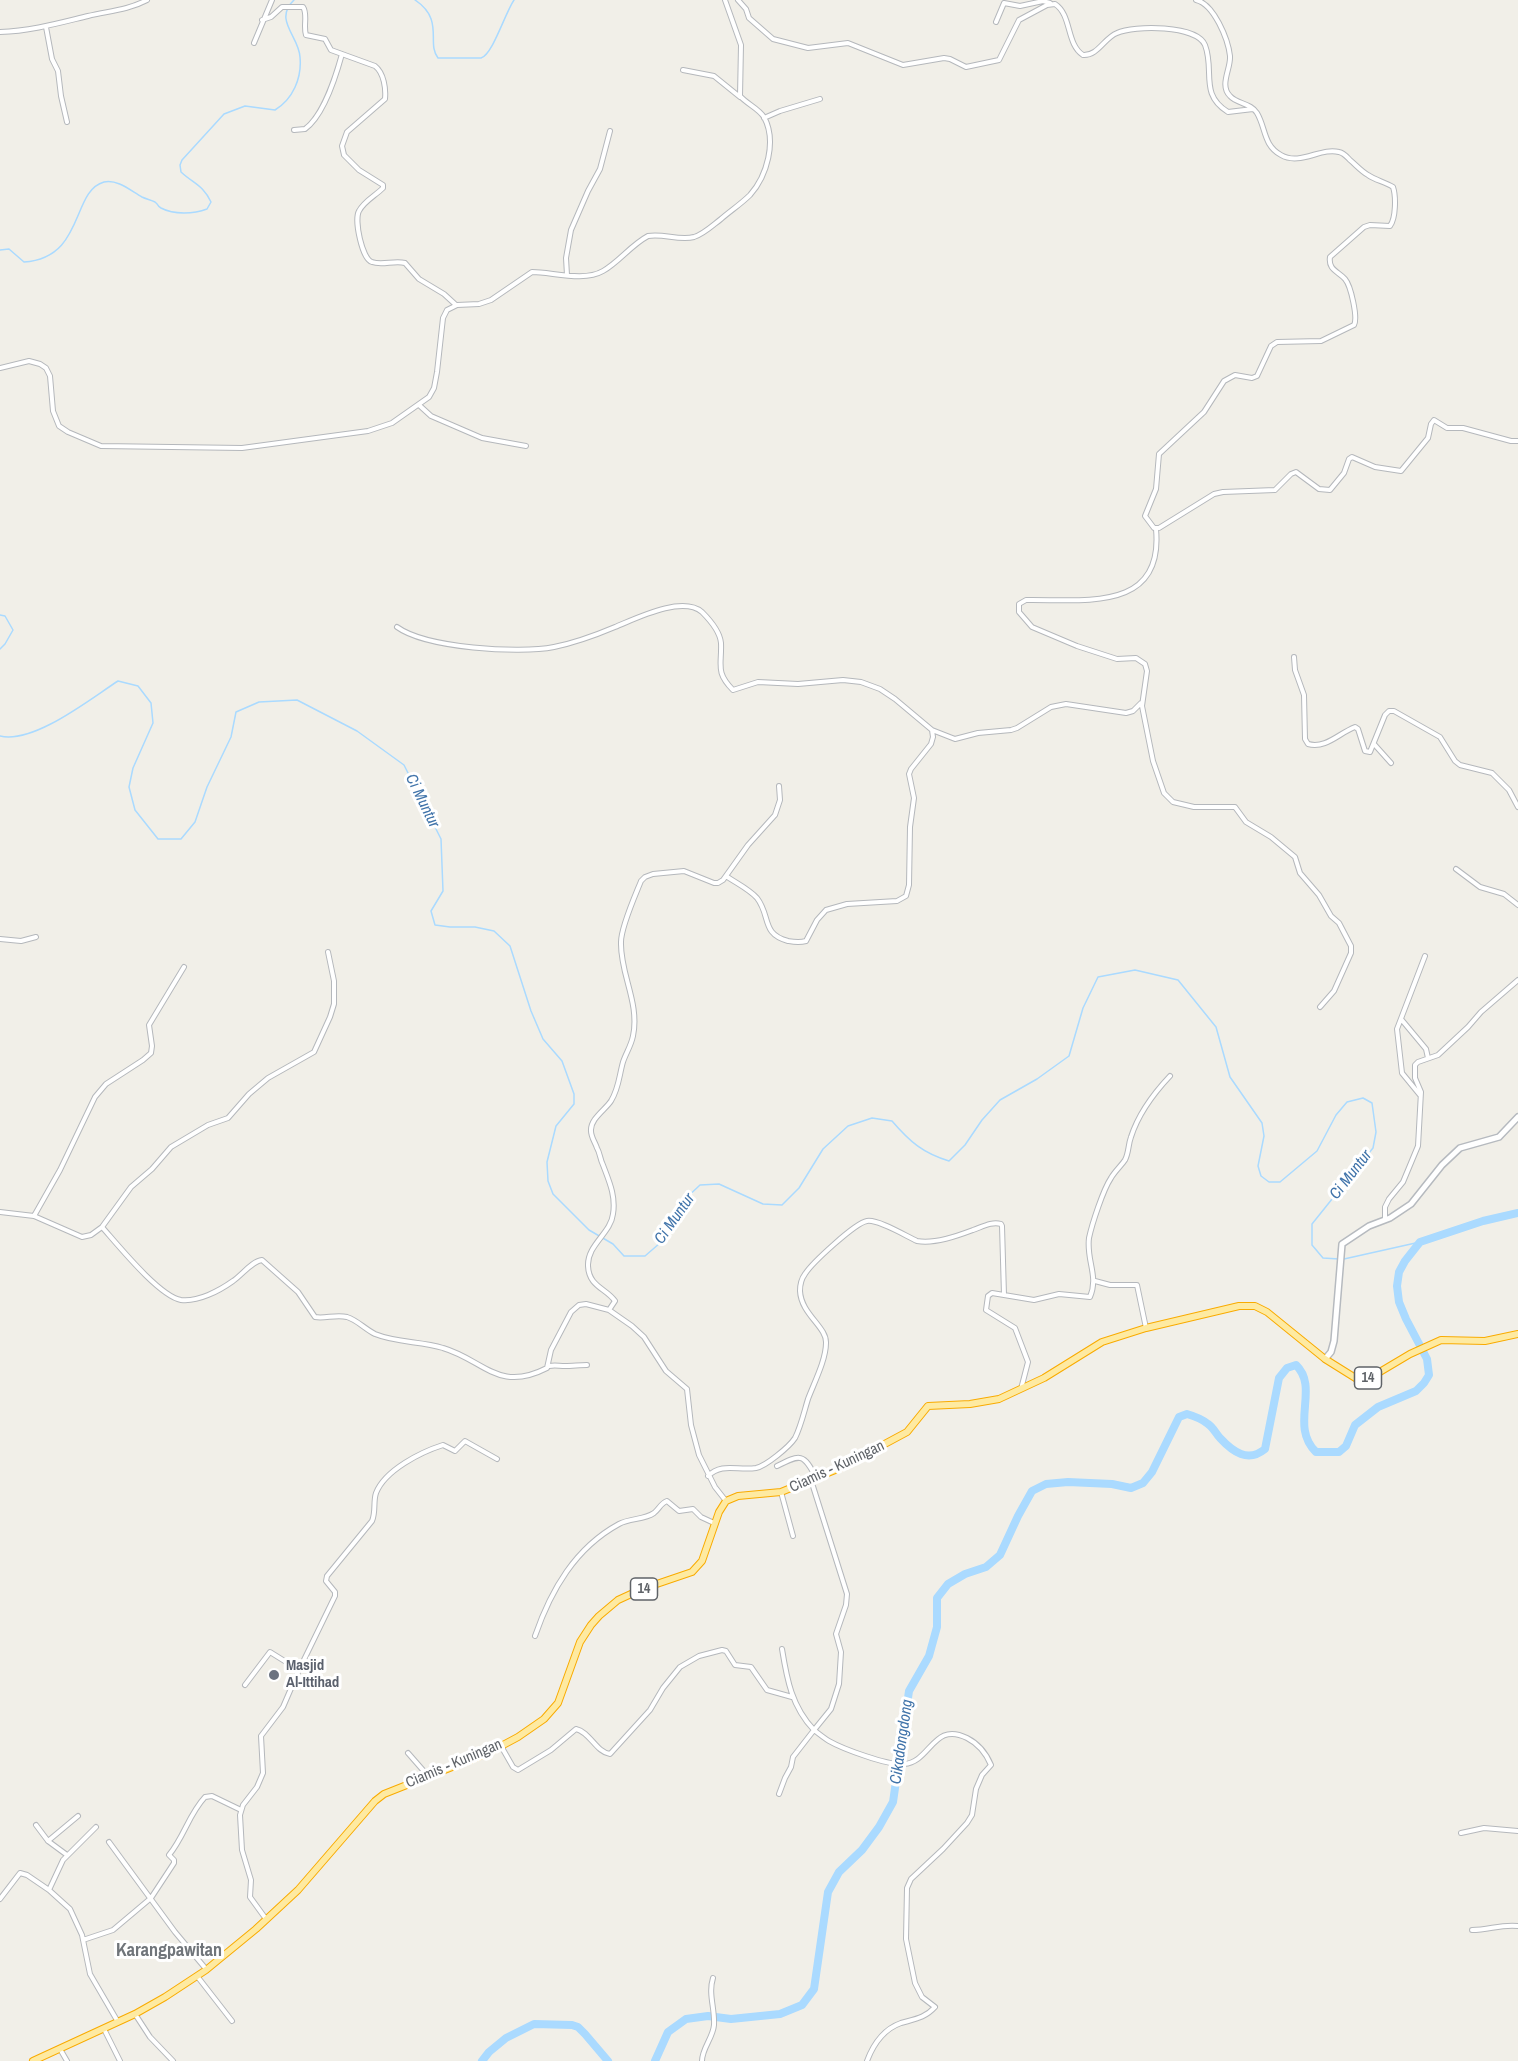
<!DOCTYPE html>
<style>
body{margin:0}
canvas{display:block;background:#f1efe8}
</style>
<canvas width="1518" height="2061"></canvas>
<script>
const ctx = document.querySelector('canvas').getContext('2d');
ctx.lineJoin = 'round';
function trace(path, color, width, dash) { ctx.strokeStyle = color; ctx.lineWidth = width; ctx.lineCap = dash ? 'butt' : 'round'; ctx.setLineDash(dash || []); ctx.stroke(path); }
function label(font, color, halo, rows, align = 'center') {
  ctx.font = font + ' "Archivo Narrow",sans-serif'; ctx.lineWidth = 6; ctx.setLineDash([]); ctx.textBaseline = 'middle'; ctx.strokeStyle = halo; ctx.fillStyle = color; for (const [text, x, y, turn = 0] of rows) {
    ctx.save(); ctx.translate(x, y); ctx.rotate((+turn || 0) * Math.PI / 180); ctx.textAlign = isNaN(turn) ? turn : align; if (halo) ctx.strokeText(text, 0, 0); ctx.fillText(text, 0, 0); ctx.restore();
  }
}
trace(new Path2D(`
 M415,0C445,20 426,43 438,58H481C493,54 505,13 514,0
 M0,250L9,249L24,262C85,258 71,191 104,182C118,179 131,191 142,197C146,199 151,200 155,202C160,206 156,205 161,208C174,215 194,214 207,209L211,202C203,185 194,184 181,172L180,165L182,160L224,114L245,106L275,110C293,99 302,78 300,57C299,36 273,20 294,0
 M0,615L5,616L13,630L5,644L0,649
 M0,736C34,744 90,699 118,681L138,686L151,703L153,723L133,768L129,787L135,810L158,839H181L195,822L207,787L231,737L236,712L259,702L297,700L357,731L404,765L441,839L443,891L431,911L435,925L450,927H475L494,931L510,946L531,1011L543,1039L562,1061L574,1094V1104L556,1126L547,1162L548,1181L553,1194L589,1230L613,1244L624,1256H645L660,1243L669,1222L683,1201L700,1185L719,1184L763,1204L782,1205L799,1188L823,1149L848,1126L872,1118L892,1121C910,1142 923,1153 949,1161L965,1145L982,1120L1000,1100L1037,1079L1069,1056L1083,1008L1098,977L1135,970L1178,980L1216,1027L1230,1077L1262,1123L1264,1136L1258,1166L1261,1176L1269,1182H1280L1317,1151L1336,1115L1347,1102L1363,1098L1372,1103L1376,1132L1373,1148L1312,1224V1245L1323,1258L1339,1259
 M1344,1259L1420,1242`), '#aadaff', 1.5);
trace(new Path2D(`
 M482,2061L489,2052L506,2038L534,2024L572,2025L578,2027L585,2034L608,2061
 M655,2061L668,2032L686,2019L708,2016L731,2019L780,2014L802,2005L814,1989L828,1892L839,1872L862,1850L879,1827L893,1802L909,1691L929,1656L937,1627V1598L948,1584L965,1574L986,1567L1000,1555L1018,1516L1032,1491L1046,1484L1068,1482L1112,1484L1131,1488L1143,1483L1152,1472L1179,1417L1187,1414C1194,1416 1202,1419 1208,1424C1213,1427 1216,1434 1220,1438C1233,1452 1248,1463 1265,1449L1279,1378L1287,1368L1296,1365C1320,1388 1289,1426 1316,1452H1339L1346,1446L1355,1425L1378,1407L1416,1391L1424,1383L1429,1375L1427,1359L1406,1319L1399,1302L1397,1286L1399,1272L1405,1261L1420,1242L1483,1221L1518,1213`), '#aadaff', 8);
const minor = new Path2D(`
 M738,0L746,9L749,18L773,39L808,48L848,43L903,65L944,58L950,59L966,67L999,60L1019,20L1047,5L1055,4C1072,15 1066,44 1083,55C1098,56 1104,38 1117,33C1134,25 1197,25 1205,45C1215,71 1199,94 1228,112L1253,109
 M1196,0C1214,4 1228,39 1230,56C1231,69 1219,85 1230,96C1237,104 1251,103 1257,113C1266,128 1263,145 1281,155C1300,166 1321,147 1339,152C1344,153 1347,157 1350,160C1356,165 1361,171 1368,175C1375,180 1385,182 1393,187C1396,196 1396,218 1390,226L1370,225L1364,227L1330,257C1328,270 1338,271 1345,279C1351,286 1358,318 1354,325L1321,341L1277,342L1271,346L1257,376L1252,378L1235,375L1224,381L1204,412L1159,454L1156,489L1145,516L1154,528H1159L1214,494L1223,492L1275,490L1291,474L1296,472L1319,489L1330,490L1344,473L1349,459L1352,457L1375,467L1401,471L1428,438L1431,424L1434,420L1447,428H1463L1511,441H1518
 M262,20L271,17L282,7H303C308,14 303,26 306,35L325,39L331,50L375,66C384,73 386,89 385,99L347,132L342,146L344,155L359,170L383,185V188C375,196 364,201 359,211C354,220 362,259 372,262C382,266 394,260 405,263L419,279L444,294L456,305
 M996,22L1004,3L1020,6L1043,1L1050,3
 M46,27L52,59L58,71L61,96L67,122
 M0,32C31,31 59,23 88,16C109,11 128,10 147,0
 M254,43L272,0
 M683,70L714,76L740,97
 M764,118L780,111L820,99
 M294,130L305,129C323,116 336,76 342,54
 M567,275L566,258L571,230L588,191L600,169L610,131
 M0,368L29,361L40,364L46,368L50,376L53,411L59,426L68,432L101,446L242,448L368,431L392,423L429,397L434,388L437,372L443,318L447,310L457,305L479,304L491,300L532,272C552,272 584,282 603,271C619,262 631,245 648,236C663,233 679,241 694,237C704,234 713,225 721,219C730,211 741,204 750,195C767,176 777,141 764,117C758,108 747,104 740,96L741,45L725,0
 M419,405L431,416L482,438L526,446
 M1156,529C1164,613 1083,599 1026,600L1019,604V612L1032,627L1077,646L1117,659L1136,658L1145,664L1147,671L1142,706L1153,761L1164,793L1173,802L1194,807H1235L1246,822L1271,837L1295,857L1300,873L1319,895L1331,916L1339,923L1351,946V953L1334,991L1320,1007
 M397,627C426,648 519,654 554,647C574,643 596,635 615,627C635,619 682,595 702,612C710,620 720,632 721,643C722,665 715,672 733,690L758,682L798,684L843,680L861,682L880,689L895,699L932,730L933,737L931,744L911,769L909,774L914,798L910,827L909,885L906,896L897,901L847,904L826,910L817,920L806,941C799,943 794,942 788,941C761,934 771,916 757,898C749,889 736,883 726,876
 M1294,657L1295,670L1304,695L1305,739L1308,744C1326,749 1339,733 1355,727L1358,729L1365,751L1370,752L1385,715L1389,711H1394L1440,737L1455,761L1460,765L1492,773L1509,790L1518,807
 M932,730L955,739L978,733L1011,730L1017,728L1051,707L1066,704L1126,713L1133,711L1141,703
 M1374,744L1391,763
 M1456,869L1480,887L1504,894L1518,905
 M0,939L21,941L36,937
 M1401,1019L1426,1049L1428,1058
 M1420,1095L1402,1073L1397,1029L1425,956
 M0,1212L34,1216L82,1237L91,1235L102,1227L131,1187L152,1169L171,1147L208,1125L228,1118L249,1094L268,1078L314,1052L330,1017L334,1004V981L328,952
 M34,1216L60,1170L95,1097L106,1084L143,1060L151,1053L152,1046L149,1025L184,967
 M1385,1219V1207L1389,1199L1403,1182L1418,1146L1421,1092L1415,1078V1065L1418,1062L1438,1055L1468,1027L1481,1012L1518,980
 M102,1227C118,1245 159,1296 181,1300C198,1302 219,1291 233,1281C242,1275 252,1261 262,1260L298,1292L315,1317C325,1319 336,1314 347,1317C357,1320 365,1329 375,1334C397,1343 421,1341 443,1348C484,1360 498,1393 547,1368L551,1350L571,1312L579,1305L586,1304L609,1310L632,1326L644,1337L666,1371L687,1389L691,1425L699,1455L715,1487L726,1501
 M1095,1281L1110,1285H1137L1146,1328
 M609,1310L615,1301C606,1288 589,1287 588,1266C587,1245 611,1233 613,1214C616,1196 609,1181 603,1165C600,1159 600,1153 597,1148C595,1142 591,1137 591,1131C590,1119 605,1110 611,1101C619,1088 619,1076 623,1062C626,1053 631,1046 633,1036C640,1003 620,974 621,942C621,927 635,896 641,881L645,877L653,874L684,871L714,883H718L723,880L748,845L775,815L780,800L779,786
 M549,1366C555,1365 559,1366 565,1366C572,1366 580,1365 587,1365
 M1021,1389L1028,1362L1015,1328L986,1310L988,1296L992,1293L1034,1300L1059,1294L1090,1297C1099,1276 1086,1260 1089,1238C1092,1224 1103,1190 1111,1178C1115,1171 1121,1166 1125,1160C1129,1152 1128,1145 1131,1137C1138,1115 1154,1093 1170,1076
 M777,1466C800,1454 804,1453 816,1478
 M708,1476C722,1462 738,1471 756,1468C766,1466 789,1447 795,1438C801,1426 804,1412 808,1399C814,1383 826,1360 826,1343C827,1327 801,1314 800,1291C800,1285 802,1278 805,1274C812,1263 855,1223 867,1221C878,1219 906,1236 917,1241C935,1244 957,1236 973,1230C982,1227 992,1221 1001,1224L1002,1226L1004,1295
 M811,1480L847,1594L846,1605L836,1634L841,1652L839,1684L831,1709L814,1730C819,1734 824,1738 829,1741C843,1749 889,1766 904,1764C931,1762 933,1721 967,1738C979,1744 986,1753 991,1765L982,1775L976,1789L972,1815L967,1823L943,1849L911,1879L907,1888L906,1939L915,1983L922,1997L935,2007C925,2018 915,2019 901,2023C884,2029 873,2045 867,2061
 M781,1492L793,1536
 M535,1636C551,1590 575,1548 619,1524C630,1518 644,1520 654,1513C659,1509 661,1503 667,1501L679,1511L693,1509L701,1517L714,1523
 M245,1685L270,1652L299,1670
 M501,1746L513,1767L518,1770L551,1750L576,1729C590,1732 596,1752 610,1754L650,1710L663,1688L680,1667L699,1656L722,1650L726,1651L735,1665L751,1667L767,1690L792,1697
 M408,1753L429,1777
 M779,1794L785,1778L791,1767L793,1757L814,1730C792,1707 787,1680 782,1649
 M36,1825L48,1841
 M96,1827L63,1860L49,1890L70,1909L82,1935L90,1974L118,2022
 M1461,1833L1484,1828L1518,1831
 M109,1842L175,1932L206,1969
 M67,1855L48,1841L78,1816
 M0,1899L20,1873L27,1875L49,1890
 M266,1919L250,1897L251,1880L242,1850L240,1815L243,1805L257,1787L263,1773L261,1736L283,1707L299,1670L335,1596V1592L326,1581L327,1576L372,1521C376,1512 373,1502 376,1493C385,1470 421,1452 443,1445L455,1451L465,1441L497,1459
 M1472,1930C1489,1930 1501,1924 1518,1926
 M83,1940L113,1930L151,1898L174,1863V1860L169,1855C184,1837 189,1814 205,1797L212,1796L241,1810
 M197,1976L232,2021
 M135,2014L150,2037L173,2061
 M104,2029L120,2061
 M60,2049L67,2061
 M702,2061C702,2048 713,2038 714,2025C715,2008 708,1994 713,1978`);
const secondary = new Path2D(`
 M1325,1359L1331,1352L1334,1341L1342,1244L1369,1226L1390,1218L1411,1204L1442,1165L1460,1148L1499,1137L1518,1117`);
const trunk = new Path2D(`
 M33,2061L135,2014L165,1997L206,1970L256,1929L298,1890L375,1801L384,1794L490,1752L518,1737L544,1719L558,1703L580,1642L591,1625L599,1616L618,1600L642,1589L692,1572L702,1561L719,1512L726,1501L738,1496L781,1492L840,1468L907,1432L928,1406L970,1404L999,1399L1044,1378L1102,1342L1146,1328L1239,1306H1255L1267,1312L1325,1359L1357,1379L1373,1376L1410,1354L1441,1340L1485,1341L1518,1334`);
trace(minor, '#b5b8bc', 6);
trace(secondary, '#b6babf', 8);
trace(trunk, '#f9ab00', 8);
trace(minor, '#fff', 4);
trace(secondary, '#fff', 5);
trace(trunk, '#feeaa1', 6);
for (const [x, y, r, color] of [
 [274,1675,6,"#6b7280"]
]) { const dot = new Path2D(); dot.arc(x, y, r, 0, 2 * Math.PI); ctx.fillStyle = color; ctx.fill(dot); trace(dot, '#fff', 2); }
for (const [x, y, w] of [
 [1368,1378,27],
 [644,1589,27]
]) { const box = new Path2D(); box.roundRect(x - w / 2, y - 11, w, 22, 4.5); ctx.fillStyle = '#fff'; ctx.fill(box); trace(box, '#5f6368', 1.5); }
label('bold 14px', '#5f6368', null, [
 ["14",1368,1378],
 ["14",644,1589]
]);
label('15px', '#5f6368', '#fff', [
 ["Ciamis - Kuningan",837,1467,-25],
 ["Ciamis - Kuningan",454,1764,-23]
]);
label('bold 15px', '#5b616d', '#fff', [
 ["Masjid",286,1666],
 ["Al-Ittihad",286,1683]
], 'left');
label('italic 16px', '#4174aa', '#fff', [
 ["Ci Muntur",422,801,64],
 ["Ci Muntur",1351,1175,-52],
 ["Ci Muntur",675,1219,-55],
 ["Cikadongdong",902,1742,-82]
]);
label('bold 18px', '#70757a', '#fff', [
 ["Karangpawitan",169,1951]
]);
</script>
